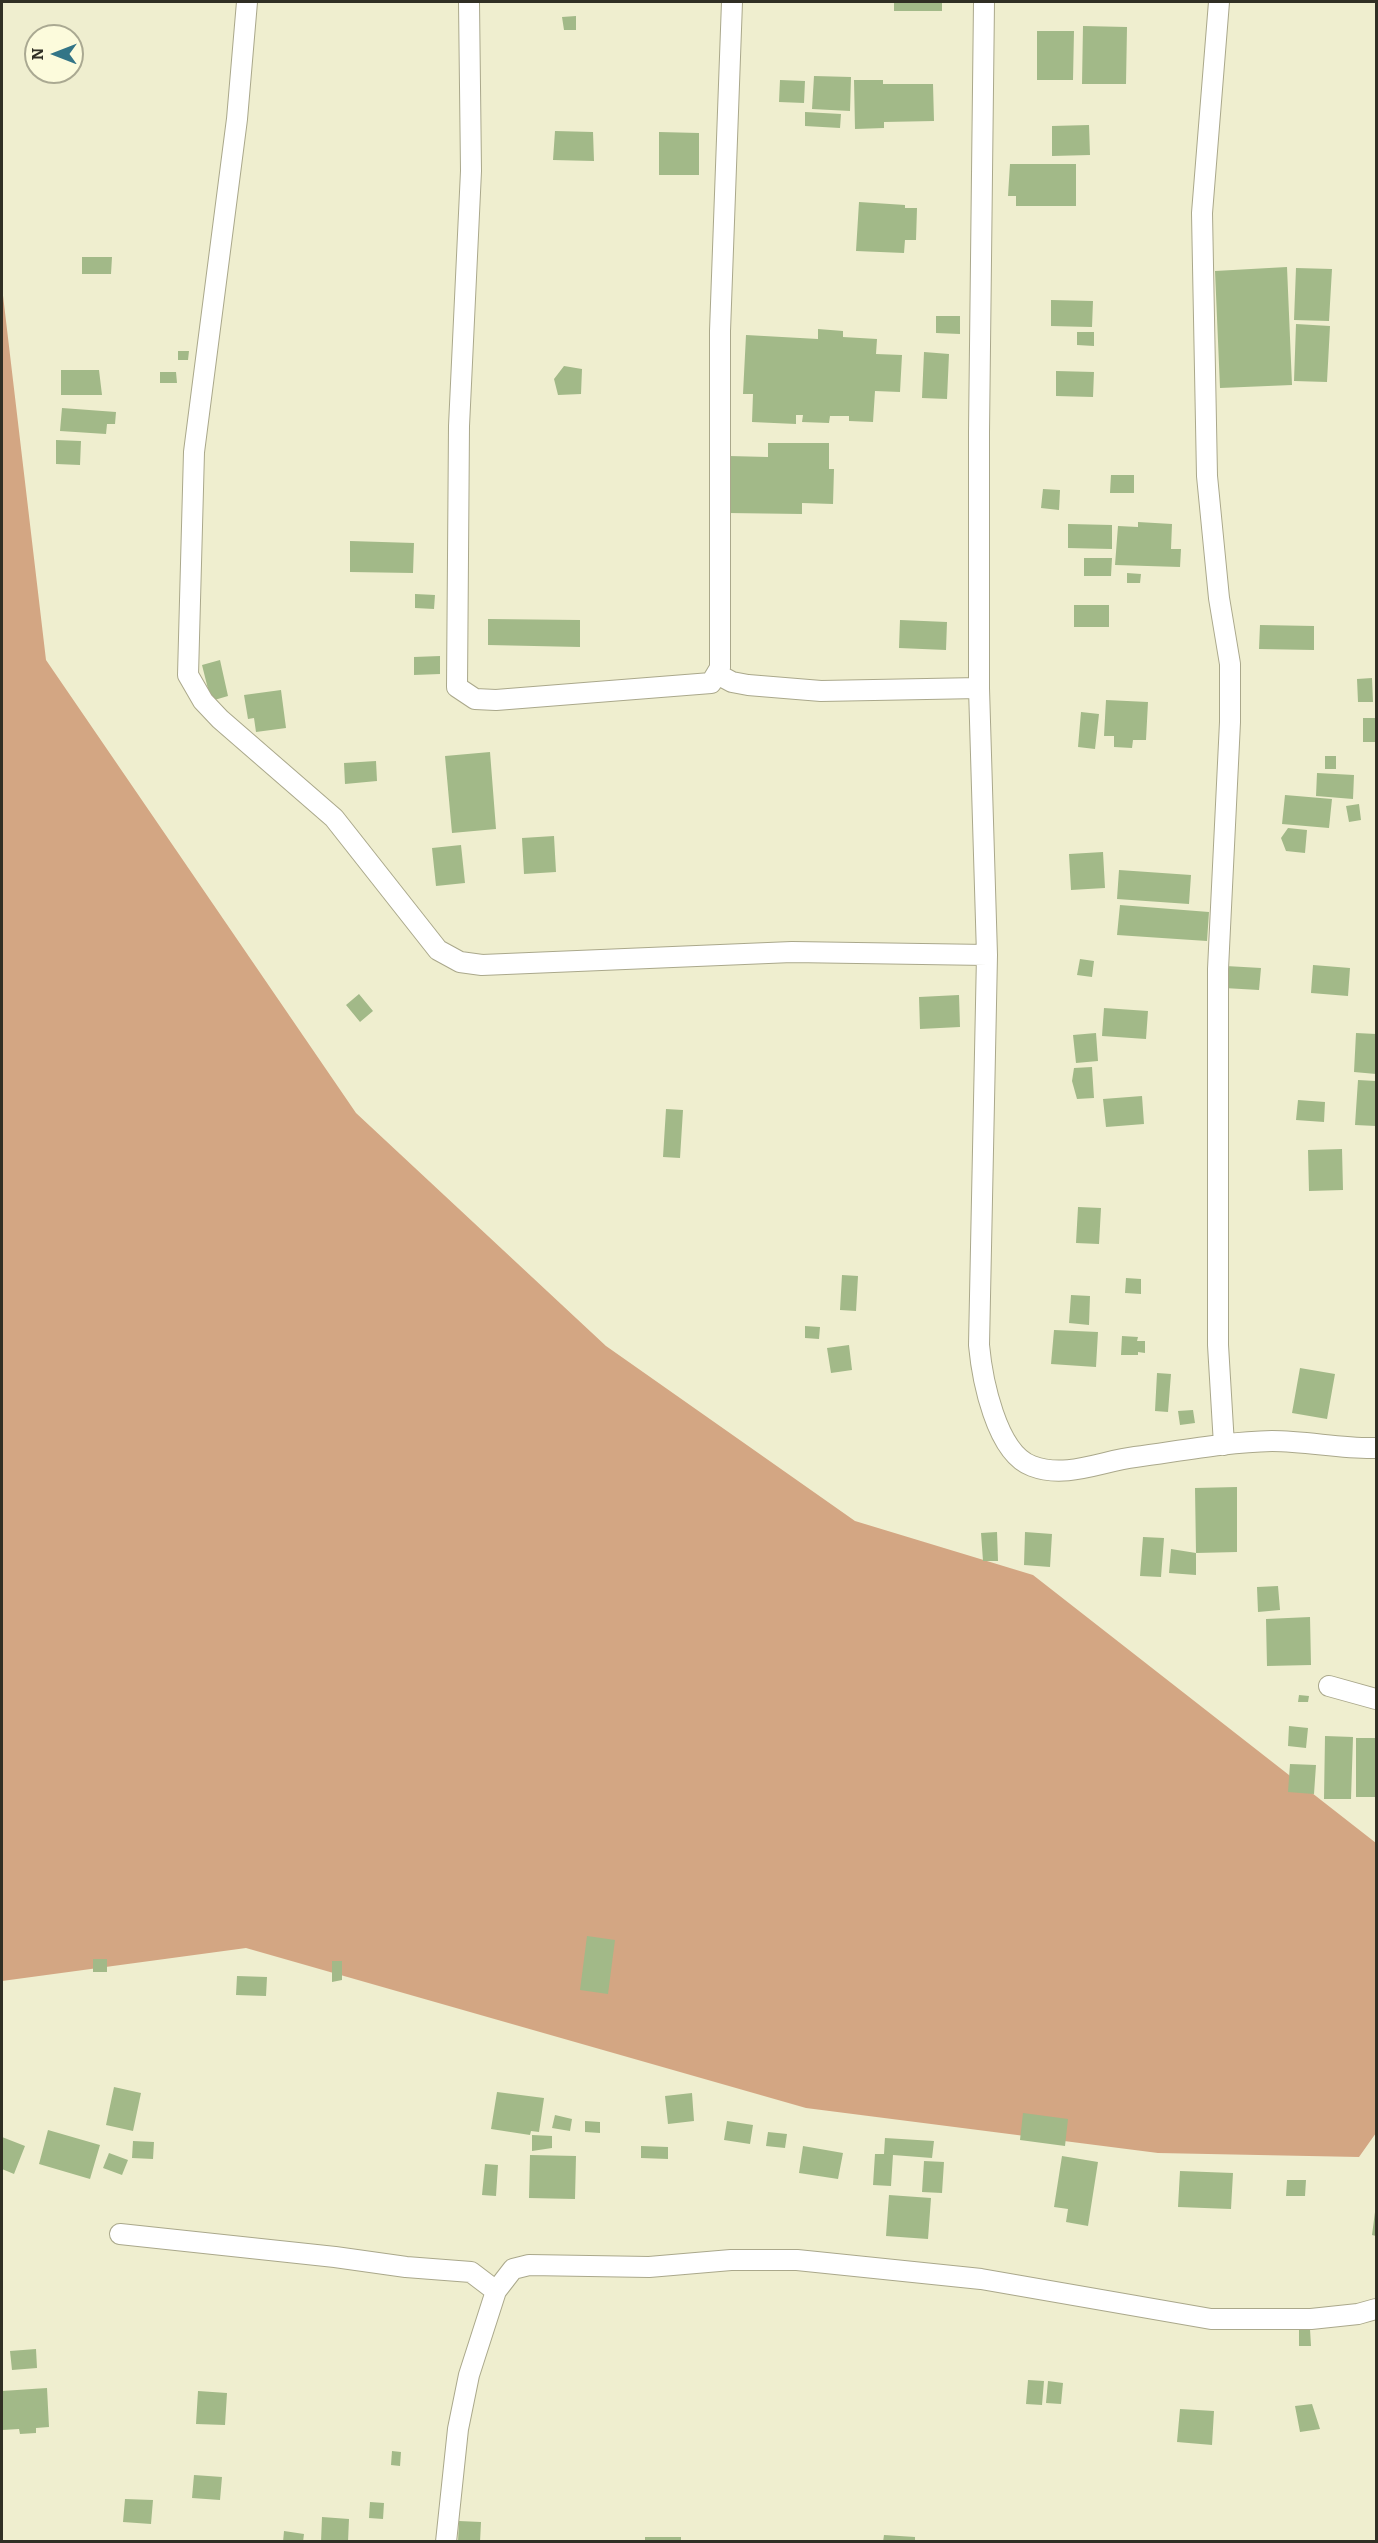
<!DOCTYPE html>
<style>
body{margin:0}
#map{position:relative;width:1378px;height:2543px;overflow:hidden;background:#efeecf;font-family:Bitter,serif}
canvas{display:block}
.frame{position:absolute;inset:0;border:3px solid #302f24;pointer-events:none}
.north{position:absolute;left:24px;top:24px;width:60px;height:60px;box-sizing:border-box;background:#fcfbdc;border:2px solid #aaa992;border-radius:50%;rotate:270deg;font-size:16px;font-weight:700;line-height:24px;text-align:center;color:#302f24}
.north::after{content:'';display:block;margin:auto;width:21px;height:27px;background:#337587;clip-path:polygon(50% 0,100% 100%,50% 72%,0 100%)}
</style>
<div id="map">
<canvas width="1378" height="2543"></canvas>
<div class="frame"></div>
<div class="north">N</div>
</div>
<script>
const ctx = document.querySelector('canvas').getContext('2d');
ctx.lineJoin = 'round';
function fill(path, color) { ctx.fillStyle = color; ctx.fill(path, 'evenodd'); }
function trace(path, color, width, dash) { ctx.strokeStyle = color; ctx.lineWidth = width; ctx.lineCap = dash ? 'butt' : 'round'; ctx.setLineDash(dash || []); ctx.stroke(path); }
fill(new Path2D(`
 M2,287L46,660L356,1113L606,1346L855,1521L1033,1575L1376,1843V2133L1359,2157L1158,2153L806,2108L246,1948L2,1981Z`), '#d3a683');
fill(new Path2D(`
 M894,2H942V11H894Z
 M576,16V30H564L562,17Z
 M1083,26L1127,27L1126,84H1082Z
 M1037,31H1074L1073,80H1037Z
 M814,76L851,77L850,111L812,109Z
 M780,80L805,81L804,103L779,102Z
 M854,80H883V84H933L934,121L884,122V128L855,129Z
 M805,112L841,114L840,128L805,126Z
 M1089,125L1090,155L1052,156V126Z
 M555,131L593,132L594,161L553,160Z
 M659,132L699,133V175H659Z
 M1010,164H1076V206H1016V196H1008Z
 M859,202L905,205V208H917L916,240H905L904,253L856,251Z
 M82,257H112L111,274H82Z
 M1287,267L1292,385L1220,388L1215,271Z
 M1296,268L1332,269L1329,321L1294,320Z
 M1051,300L1093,301L1092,327L1051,326Z
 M936,316H960V334L936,333Z
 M1296,324L1330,326L1327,382L1294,381Z
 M818,329L843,331V337L877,339L876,354L902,355L900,392L875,391L873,422L849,421V416H830L829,423L802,422L803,415H796V424L752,422L753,394H743L746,335L818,339Z
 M1077,332H1094V346L1077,345Z
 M178,351H189L188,360H178Z
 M924,352L949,354L947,399L922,398Z
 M564,366L582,369L581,394L558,395L554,379Z
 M61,370H99L102,395H61Z
 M1056,371L1094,372L1093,397L1056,396Z
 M160,372H176L177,383H160Z
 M62,408L116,412L115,424H107L106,434L60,431Z
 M56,440L81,441L80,465L56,464Z
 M768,443H829V469H834L833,504L802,503V514L728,513L729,456L768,457Z
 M1111,475H1134V493H1110Z
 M1043,489L1060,490L1059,510L1041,508Z
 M1138,522L1172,524L1171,549H1181L1180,567L1115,565L1118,526L1138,527Z
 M1068,524L1112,525V549L1068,548Z
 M350,541L414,543L413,573L350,572Z
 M1084,558H1112L1111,576H1084Z
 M1127,573L1141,574L1140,583H1127Z
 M415,594L435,595L434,609L415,608Z
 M1074,605H1109V627H1074Z
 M488,619L580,620V647L488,645Z
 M900,620L947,622L946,650L899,648Z
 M1260,625L1314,626V650L1259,649Z
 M440,656V674L414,675V657Z
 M220,660L228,696L211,701L202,665Z
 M1372,678L1373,702H1358L1357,679Z
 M281,690L286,728L256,732L254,718L248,719L244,695Z
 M1106,700L1148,702L1146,740H1133L1132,748L1114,747V736H1104Z
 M1081,712L1099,714L1095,749L1078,747Z
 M1363,718H1376L1375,742H1363Z
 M490,752L496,829L452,833L445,756Z
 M1325,756H1336V769H1325Z
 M376,761L377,781L345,784L344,763Z
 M1317,773L1354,775L1353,799L1316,796Z
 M1285,795L1332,799L1329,828L1282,824Z
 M1359,804L1361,820L1349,822L1346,806Z
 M1288,828L1307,830L1305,853L1286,851L1281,838Z
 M554,836L556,872L524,874L522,838Z
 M461,845L465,883L436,886L432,848Z
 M1103,852L1105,888L1071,890L1069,854Z
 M1119,870L1191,875L1189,904L1117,899Z
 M1120,905L1209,912L1207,941L1117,935Z
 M1080,959L1094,961L1092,977L1077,975Z
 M1313,965L1350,968L1348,996L1311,993Z
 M1226,966L1261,968L1259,990L1224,988Z
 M359,994L373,1011L360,1022L346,1005Z
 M959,995L960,1027L920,1029L919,997Z
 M1104,1008L1148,1011L1146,1039L1102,1036Z
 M1096,1033L1098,1061L1076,1063L1073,1035Z
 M1356,1033L1376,1034V1074L1354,1072Z
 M1092,1067L1094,1098L1077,1099L1072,1081L1074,1068Z
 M1358,1080L1376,1081V1126L1355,1125Z
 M1142,1096L1144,1124L1106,1127L1103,1099Z
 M1298,1100L1325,1102L1324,1122L1296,1120Z
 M666,1109L683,1110L680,1158L663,1157Z
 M1342,1149L1343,1190L1309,1191L1308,1150Z
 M1078,1207L1101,1208L1099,1244L1076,1243Z
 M842,1275L858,1276L856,1311L840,1310Z
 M1126,1278L1141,1279V1294L1125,1293Z
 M1071,1295L1090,1296L1089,1325L1069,1323Z
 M805,1326L820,1327L819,1339L805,1338Z
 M1054,1330L1098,1332L1096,1367L1051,1364Z
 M1122,1336L1138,1337L1137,1341H1145V1353L1138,1352V1355H1121Z
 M849,1345L852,1370L831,1373L827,1348Z
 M1300,1368L1335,1374L1327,1419L1292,1413Z
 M1157,1373L1171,1374L1168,1412L1155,1411Z
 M1193,1410L1195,1423L1180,1425L1178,1411Z
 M1237,1487V1552L1196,1553L1195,1488Z
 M997,1532L998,1561H983L981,1533Z
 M1025,1532L1052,1534L1050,1567L1024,1565Z
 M1143,1537L1164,1538L1161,1577L1140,1576Z
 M1171,1549L1196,1553V1575L1169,1573Z
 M1278,1586L1280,1610L1258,1612L1257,1587Z
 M1310,1617L1311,1665L1267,1666L1266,1619Z
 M1299,1695L1309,1696L1308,1702H1298Z
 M1289,1726L1308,1728L1306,1748L1288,1746Z
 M1325,1736L1353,1737L1351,1799H1324Z
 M1356,1738H1376V1797H1356Z
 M1290,1764L1316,1765L1314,1794L1288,1792Z
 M587,1936L615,1940L608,1994L580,1990Z
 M93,1959H107V1972H93Z
 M332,1961H342V1980L332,1982Z
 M237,1976L267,1977L266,1996L236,1995Z
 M114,2087L141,2093L133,2131L106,2125Z
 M497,2092L544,2098L539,2132L531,2131L530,2135L491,2129Z
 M692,2093L694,2121L668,2124L665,2096Z
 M1023,2113L1068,2119L1065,2146L1020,2140Z
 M555,2115L572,2119L570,2131L552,2128Z
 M585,2121L600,2122V2133L585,2132Z
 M727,2121L753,2125L750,2144L724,2140Z
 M48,2130L100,2145L90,2179L39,2164Z
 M768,2132L787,2134L785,2148L766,2146Z
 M532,2135L552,2136V2148L532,2151Z
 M2,2137L25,2146L14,2174L2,2169Z
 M885,2138L934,2141L932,2158L893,2155L891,2186L873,2185L875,2154H884Z
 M133,2141L154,2142L153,2159L132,2158Z
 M641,2146L668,2147V2159L641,2158Z
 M803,2146L843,2153L838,2179L799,2173Z
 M109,2153L128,2160L122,2175L103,2168Z
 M530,2155L576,2156L575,2199L529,2198Z
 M1062,2156L1098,2162L1088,2226L1066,2222L1068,2209L1054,2207Z
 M924,2161L944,2162L942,2193L922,2192Z
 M485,2164L498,2165L496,2196L482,2195Z
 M1180,2171L1233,2173L1231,2209L1178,2207Z
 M1287,2180H1306L1305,2196H1286Z
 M889,2195L931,2198L928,2239L886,2236Z
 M1375,2212H1376V2236L1372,2235Z
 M1310,2329L1311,2346H1299V2330Z
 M36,2349L37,2368L12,2370L10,2351Z
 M1028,2380L1044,2381L1042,2405L1026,2404Z
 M1048,2381L1063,2383L1061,2404L1046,2403Z
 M47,2388L49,2427L36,2428V2433L20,2434L19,2429L2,2430V2391Z
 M198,2391L227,2393L225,2425L196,2424Z
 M1312,2404L1320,2429L1300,2432L1295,2406Z
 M1180,2409L1214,2411L1212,2445L1177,2442Z
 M392,2451L401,2452L400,2466L391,2465Z
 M194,2475L222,2477L220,2500L192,2498Z
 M125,2499L153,2500L151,2524L123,2522Z
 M370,2502L384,2503L383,2519L369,2518Z
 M322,2517L349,2519L348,2542H321Z
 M459,2521L481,2522L480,2542H458Z
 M284,2531L304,2534L303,2542H283Z
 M884,2535L915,2537V2542H883Z
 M645,2537H681V2542H645Z`), '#a2b988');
const minor = new Path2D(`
 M247,2L237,119L194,452L188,675L203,701L220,719L334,818L438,950L460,962L482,965L792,952L987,955
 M469,2L471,171L459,426L457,687L475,699L496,700L711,683L720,668V331L732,2
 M984,2L979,432V688L987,955L979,1345C982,1378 996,1453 1032,1466C1066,1479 1102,1461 1135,1457C1180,1451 1226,1442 1272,1441C1307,1441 1342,1449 1376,1448
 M1219,2L1202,213L1207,476L1219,598L1230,664V722L1218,969V1345L1224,1445
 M717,674L732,682L748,685L821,691L979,688
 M1329,1686L1376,1699
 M120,2234L335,2257L406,2267L471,2272L496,2291
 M446,2542L458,2429L469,2375L496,2291L513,2269L529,2265L649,2267L731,2260H797L981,2279L1211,2319H1311L1358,2314L1376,2309`);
trace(minor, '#aaa88b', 22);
trace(minor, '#fff', 20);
</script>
